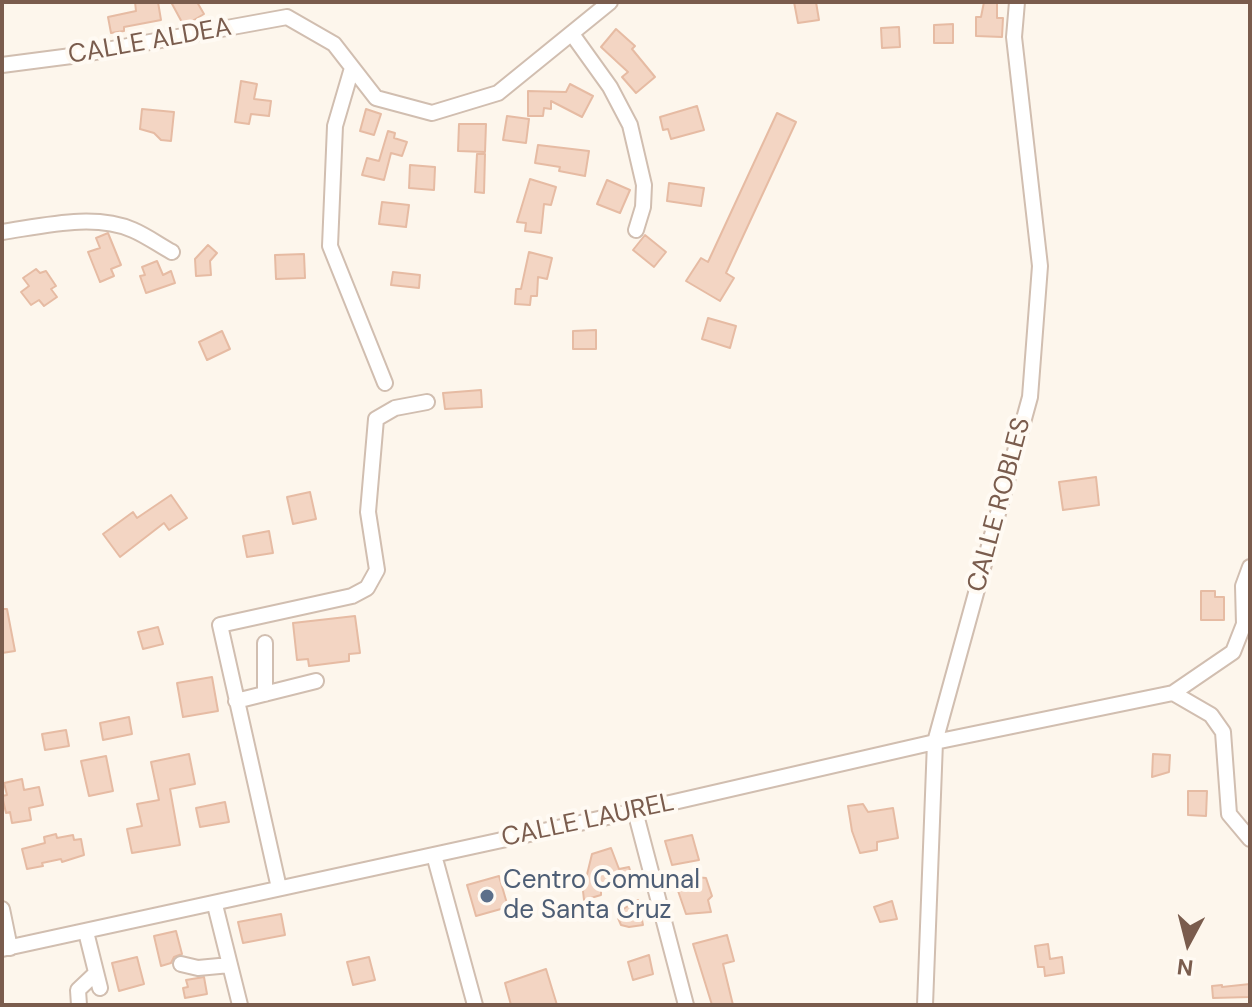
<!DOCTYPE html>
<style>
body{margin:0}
#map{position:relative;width:1252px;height:1007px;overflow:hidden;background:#fdf6ec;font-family:"DM Sans",sans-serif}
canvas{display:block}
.frame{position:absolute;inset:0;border:4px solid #7a5c4d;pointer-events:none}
.north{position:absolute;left:1148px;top:903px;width:80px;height:80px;-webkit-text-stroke:6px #fffaf3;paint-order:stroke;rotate:187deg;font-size:22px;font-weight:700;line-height:32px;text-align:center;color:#7a5c4d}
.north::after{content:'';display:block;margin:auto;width:28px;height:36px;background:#7a5c4d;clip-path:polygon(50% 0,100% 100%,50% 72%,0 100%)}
</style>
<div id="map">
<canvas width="1252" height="1007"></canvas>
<div class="frame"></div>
<div class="north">N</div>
</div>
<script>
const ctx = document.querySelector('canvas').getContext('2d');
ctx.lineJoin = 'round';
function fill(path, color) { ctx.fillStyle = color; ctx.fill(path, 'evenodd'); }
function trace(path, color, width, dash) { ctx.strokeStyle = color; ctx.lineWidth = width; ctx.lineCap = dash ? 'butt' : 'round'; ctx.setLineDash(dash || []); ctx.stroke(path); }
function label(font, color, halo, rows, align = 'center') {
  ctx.font = font + ' "DM Sans",sans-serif'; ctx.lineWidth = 8; ctx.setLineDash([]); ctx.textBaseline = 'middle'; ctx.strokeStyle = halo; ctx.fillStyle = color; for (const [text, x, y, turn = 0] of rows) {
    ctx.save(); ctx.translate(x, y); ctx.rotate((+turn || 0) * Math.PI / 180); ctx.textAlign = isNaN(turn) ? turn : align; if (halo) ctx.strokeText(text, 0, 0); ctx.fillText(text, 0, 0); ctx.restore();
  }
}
const building = new Path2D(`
 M135,2H158L161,20L124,27V31L111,33L108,17L136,11Z
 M171,2H197L204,14L184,26Z
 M794,2H816L819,20L798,23Z
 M984,2H997V18H1003L1002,37L976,36V17H981Z
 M953,24V43H934V25Z
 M899,27L900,47L882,48L881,28Z
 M616,29L635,46L632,49L655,77L636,93L622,77L628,72L601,47Z
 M241,81L257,84L254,99L271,101L269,116L251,114L249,124L235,122Z
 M570,84L593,96L582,117L551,101V109L544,108L543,116H528V91L566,92Z
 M697,106L704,130L671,139L668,129L663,130L660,117Z
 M142,109L174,112L171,141L161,140L154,133L140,129Z
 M366,109L381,114L374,135L360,131Z
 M777,113L796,122L726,273L734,278L720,301L686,281L701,258L708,262Z
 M507,116L529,119L526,143L503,140Z
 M459,124H486L485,152L458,151Z
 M388,131L395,133L394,138L407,142L402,156L391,153L384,180L362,175L367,158L379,161Z
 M538,145L589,151L585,176L559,171L560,167L535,163Z
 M477,154H485L484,193L475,192Z
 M410,165L435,167L434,190L409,188Z
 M530,179L556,187L551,205L544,204L541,233L525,231L526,223L517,222Z
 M607,180L630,190L620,213L597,204Z
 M669,183L704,188L701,206L667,201Z
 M382,202L409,205L406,227L379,224Z
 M108,233L121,265L111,269L114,276L100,282L88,252L100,248L96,238Z
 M645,235L666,252L654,267L633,250Z
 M208,245L217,253L210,261L211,275L196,276L195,259Z
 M529,252L552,258L547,279L538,277L537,296H531L530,305L515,304L516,289H521Z
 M304,254L305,278L276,279L275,255Z
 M157,261L163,275L171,271L175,283L146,293L140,276L145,275L142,267Z
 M36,269L40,273L46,271L56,286L51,289L57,297L44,306L39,300L31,305L21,292L29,286L23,278Z
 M393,272L420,275L419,288L391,285Z
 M708,318L736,326L730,348L702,339Z
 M596,330V349H573V331Z
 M222,331L230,349L207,360L199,342Z
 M481,390L482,407L445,409L443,393Z
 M1096,477L1099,505L1063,510L1059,482Z
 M310,492L316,519L293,524L287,497Z
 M171,495L187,518L169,530L164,523L120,557L103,534L133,512L137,518Z
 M269,531L273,553L247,557L243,536Z
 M1201,591H1215V597H1224V620H1201Z
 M2,609H7L15,651L2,653Z
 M355,616L360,653L349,654V661L309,666L308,659L297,660L293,623Z
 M158,627L163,644L143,649L138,632Z
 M212,677L218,711L183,717L177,683Z
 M129,717L132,734L103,740L100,723Z
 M66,730L69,746L45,750L42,734Z
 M189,754L195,784L170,789L180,845L132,853L127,829L142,826L137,804L159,800L151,762Z
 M1153,754L1170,755L1169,772L1152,777Z
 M106,756L113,791L89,796L81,761Z
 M22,779L24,790L39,787L43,805L29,808L31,820L12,823L10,812L6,813L2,796L7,795L4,783Z
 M1188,791H1207L1206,816L1188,815Z
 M225,802L229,822L200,827L196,808Z
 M863,804L868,812L893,808L898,838L877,842V850L860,853L852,831L848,806Z
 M56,834L57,838L73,835L74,840L81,839L84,855L62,862L61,859L42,863L43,866L27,869L22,849L45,843L44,837Z
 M692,835L699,860L672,865L665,841Z
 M611,848L619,869L629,867L632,877L601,884V895L584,900L583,891L592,854Z
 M499,876L508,907L476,916L467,885Z
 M695,877L706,878L712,896L708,900L711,912L686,914L676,885Z
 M638,900L643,925L629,927L621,925L618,918L624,915L620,911Z
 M892,901L897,919L880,922L874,907Z
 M281,914L285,935L243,943L238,922Z
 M176,931L182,954L174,957L171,963L161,966L154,936Z
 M727,935L734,961L723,964L733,1005H712L693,944Z
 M1048,944L1050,959L1062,957L1064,973L1045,976L1044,967H1038L1035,946Z
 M649,955L653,974L633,980L628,962Z
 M137,957L144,984L119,991L112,963Z
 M369,957L375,980L353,985L347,962Z
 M546,969L557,1005H511L505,983Z
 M204,977L207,994L185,998L183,988L188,987L186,980Z
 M1250,984V997L1213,998L1212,986L1222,985V987Z`);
fill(building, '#f3d5c3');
trace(building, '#e6bba3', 2);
const minor = new Path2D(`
 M572,34L610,87L630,125L644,185L643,207L636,230
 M2,65L79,55L287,17L334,44L376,98L432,113L498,93L610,2
 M352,68L335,126L330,246L385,383
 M2,232C43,226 94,213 133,230C147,236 159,245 172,252
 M1173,693L1211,715L1223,732L1229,814L1250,839
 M265,694V643
 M236,701L316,681
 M635,811L686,1005
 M434,855L475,1005
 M279,888L220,625L352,596L367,588L377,570L368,512L376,419L395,408L427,402
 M215,905L240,1005
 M2,909L10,948
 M86,932L100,988
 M2,949L635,811L935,742L1173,693L1233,652L1244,624L1243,586L1250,567
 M181,964L198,968L230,965
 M79,1005L78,990L96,973
 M925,1005L935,742L1030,397L1040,266L1014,37L1017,2`);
trace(minor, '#d1beb0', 18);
trace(minor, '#fff', 14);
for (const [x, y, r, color] of [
 [487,896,8,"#5c6f8a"]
]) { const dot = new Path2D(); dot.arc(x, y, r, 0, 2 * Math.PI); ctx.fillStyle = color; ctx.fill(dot); trace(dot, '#fffaf3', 3); }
label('26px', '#7a5c4d', '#fffaf3', [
 ["CALLE ALDEA",150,42,-10],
 ["CALLE ROBLES",1000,505,-75],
 ["CALLE LAUREL",588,821,-12]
]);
label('26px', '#4e5e75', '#fffaf3', [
 ["Centro Comunal",503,881],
 ["de Santa Cruz",503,911]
], 'left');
</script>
